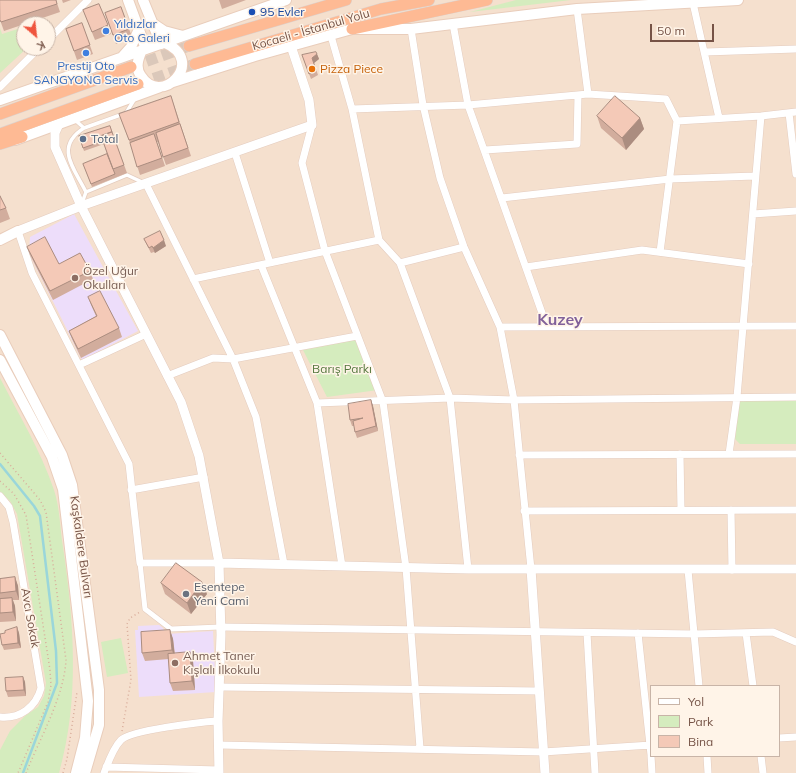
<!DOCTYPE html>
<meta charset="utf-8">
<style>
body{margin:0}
#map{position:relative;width:796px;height:773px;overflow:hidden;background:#fdefe0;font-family:Mulish,sans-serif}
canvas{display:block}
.legend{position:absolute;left:650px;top:685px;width:130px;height:72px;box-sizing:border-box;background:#fff4e8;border:1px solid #c8b4a7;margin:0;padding:5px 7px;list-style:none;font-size:12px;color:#765346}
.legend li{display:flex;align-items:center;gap:8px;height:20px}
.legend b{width:20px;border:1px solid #c8b4a7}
.north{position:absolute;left:16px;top:16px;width:40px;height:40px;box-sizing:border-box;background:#fff4e8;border:1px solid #c8b4a7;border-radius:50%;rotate:152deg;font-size:11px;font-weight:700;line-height:16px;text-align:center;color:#765346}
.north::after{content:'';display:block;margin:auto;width:14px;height:18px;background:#ef553e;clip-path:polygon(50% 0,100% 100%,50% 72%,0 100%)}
.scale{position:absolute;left:650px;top:24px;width:64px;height:18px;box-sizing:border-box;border:2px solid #765346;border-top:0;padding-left:5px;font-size:12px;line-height:14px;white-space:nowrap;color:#765346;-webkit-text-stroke:3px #fff4e8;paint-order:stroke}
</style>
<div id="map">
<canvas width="796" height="773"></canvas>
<ul class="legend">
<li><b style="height:5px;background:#fff"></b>Yol</li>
<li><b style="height:11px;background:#d5ecbe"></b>Park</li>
<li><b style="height:11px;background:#f4c9b7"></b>Bina</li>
</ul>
<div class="north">K</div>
<div class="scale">50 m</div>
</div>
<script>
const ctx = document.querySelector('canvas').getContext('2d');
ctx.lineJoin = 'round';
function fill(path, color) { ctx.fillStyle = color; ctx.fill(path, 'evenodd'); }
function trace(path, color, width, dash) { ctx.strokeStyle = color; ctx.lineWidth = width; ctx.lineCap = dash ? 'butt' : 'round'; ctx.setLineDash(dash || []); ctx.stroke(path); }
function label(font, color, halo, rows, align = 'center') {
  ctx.font = font + ' Mulish,sans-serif'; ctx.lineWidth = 3; ctx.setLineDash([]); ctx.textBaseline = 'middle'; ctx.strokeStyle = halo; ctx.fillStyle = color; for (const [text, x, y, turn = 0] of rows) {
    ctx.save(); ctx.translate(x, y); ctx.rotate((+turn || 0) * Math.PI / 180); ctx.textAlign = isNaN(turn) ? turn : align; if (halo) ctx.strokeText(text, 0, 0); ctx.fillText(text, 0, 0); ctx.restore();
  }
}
fill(new Path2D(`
 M0,0H796V773H0ZM24,24H48V48H24ZM651,686H779V756H651Z`), '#f5e0ce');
fill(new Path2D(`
 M74,214L138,331L82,360L29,253L30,237Z
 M159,625L163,628L166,634L213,631L216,692L139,697L135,630H138V626Z`), '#edddfa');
fill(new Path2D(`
 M516,0H571L470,12Z
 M24,27V48H27L0,73V28L2,34Z
 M358,339L378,390L327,397L303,350Z
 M0,378C19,415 41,451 54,490C60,508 60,529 63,547C74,622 80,699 59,773H0V750L10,731L25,716L38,707L44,696L46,683L17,514L10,501L0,492Z
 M739,400L796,401V444H740L735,439Z
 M121,638L128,673L107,677L101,642Z`), '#d5ecbe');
trace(new Path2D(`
 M0,464L34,506L40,516L56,651L57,683L23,773`), '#9ad6da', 2.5);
trace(new Path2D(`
 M131,67L189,46
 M138,84L195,64`), '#dbc8ba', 11, [11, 5.5]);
const service = new Path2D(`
 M75,120L84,128L126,113L134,100
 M84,128C54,147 74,168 86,192
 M82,203L86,192L127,175L144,183`);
const pedestrian = new Path2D(`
 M140,563L145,609L171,629L220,627`);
const minor = new Path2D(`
 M693,3L719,118
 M577,9L588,94
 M453,24L468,105L547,327
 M411,29L423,105L440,178L464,247L500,327L514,400L531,569
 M331,36L352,109L379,240L400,263L450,398L468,569
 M48,40L88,0
 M705,52L796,49
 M0,87L39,48
 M352,109L468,105L588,94L666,99L677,121L660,252
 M789,113L796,174
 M677,121L761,116L796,112
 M312,125L302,163L325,251L383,402L406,568L420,748
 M485,150L577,144L578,95
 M235,153L270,263
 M146,184L233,359L256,417L284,564
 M502,198L670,179L755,176
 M753,214L796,211
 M18,231L32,273L129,464L140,563H219
 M400,263L464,247
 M261,265L317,403L342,566
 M526,267L642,250L749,264
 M193,279L379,240
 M500,327L796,326
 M79,365L146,334
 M167,376L213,358L233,359L357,336
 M317,403L450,398L514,400L796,397
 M680,454L681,510
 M729,454L737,397L761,116
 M519,455L796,454
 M131,490L204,477
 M0,496L9,507L13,522L41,688C36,707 20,719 0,717
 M731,510L732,570
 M524,511L796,510
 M688,570L699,686
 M220,627L694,634L773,632L796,642
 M587,633L595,773
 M638,633L651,755
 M746,633L753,686
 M220,687L539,691
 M779,738L796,737
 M219,745L543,752L651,745
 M651,756L652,773
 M707,756L708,773
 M761,756L763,773
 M106,767L219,770
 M104,773C108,763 113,748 121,740C131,730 201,722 218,721`);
const tertiary = new Path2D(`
 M18,231L81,206L55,147V133L59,124
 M219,563L468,569H796
 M531,569L545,773
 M219,773L218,721L221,635L219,563L199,456L181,402L81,206L312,125L309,100L291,46`);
const secondary = new Path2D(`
 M128,0L146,49
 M143,0L161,44
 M152,23L164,31L183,36
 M142,50C138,59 135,68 141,76C161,108 207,61 165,43
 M123,56L131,47L139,29
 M173,82L255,56L352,29H411L577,9L738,0
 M0,100L286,0
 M15,140L160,87
 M0,240L18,231
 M0,335L62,455L72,485L99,690V725L85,773
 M0,360L52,457L63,489L88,701L85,738L76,773`);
const trunk = new Path2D(`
 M352,29L487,0
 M189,46L346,0
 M195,64L381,9L429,0
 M0,114L131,67
 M0,134L138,84
 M0,144L22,137`);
trace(service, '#e4ccbf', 5);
trace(pedestrian, '#e4ccbf', 6);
trace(minor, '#e4ccbf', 8);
trace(tertiary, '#e4ccbf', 10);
trace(secondary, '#e9cdbb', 12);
trace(trunk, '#dbd2cf', 12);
trace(new Path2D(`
 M0,453L40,500L46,512L66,660C64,697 40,738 26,773
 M0,481L14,494L26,515L50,670L51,685L48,702L18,773
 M122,731L131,680L127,624L130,618L140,612
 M63,773L67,759L77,692`), '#d9ac9a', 1.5, [1, 3]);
trace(service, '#fff', 3.5);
trace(pedestrian, '#fff', 5);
trace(minor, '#fff', 7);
trace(tertiary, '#fff', 9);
trace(secondary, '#fff', 10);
trace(trunk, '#feba94', 11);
fill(new Path2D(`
 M0,0H56L60,12L4,31L0,20Z
 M62,0H71L63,3Z
 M219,0H246L222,9Z
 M99,4L111,34L95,40L83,10Z
 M121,7L132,37L116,44L105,13Z
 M82,23L93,54L77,60L66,29Z
 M317,54L319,59L314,63L318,75L311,79L302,55Z
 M171,96L191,156L166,165L158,142H157L165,166L140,175L130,143L119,114Z
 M597,116L640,118L644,129L626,150L601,128Z
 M110,126L127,173L92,187L83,164L107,154L104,144L84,151L79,136Z
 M0,196L6,208L10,219L0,223Z
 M144,239L166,246L155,253L154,252L151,253Z
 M27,247L59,264L90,271L93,279L53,300L30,255Z
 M88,297L119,328L122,337L81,358L72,339L69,331L96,316L91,305Z
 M371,400L373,406L378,431L357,438L355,432L354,426H352L350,420Z
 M15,577L18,586L19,600H13L15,606L16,621L0,622V579Z
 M161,583L207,594L191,614L165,594Z
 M17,627L19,633L21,648L4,650L2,645L5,633Z
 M170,630L173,639L175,654L193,661L195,690L173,691L170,683L169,659L145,661L142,653Z
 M23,677L25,682L26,696L8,697L6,691Z`), '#d2ad9d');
fill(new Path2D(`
 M317,54L319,59L314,63L312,58Z
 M640,118L644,129L626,150L622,138Z
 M164,240L166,246L155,253L153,248Z
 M371,400L373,406L378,431L376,426Z
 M15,577L18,586L19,600L16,591Z
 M202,582L207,594L191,614L187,603Z
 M12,598L15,606L16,621L13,612Z
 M17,627L19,633L21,648L18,643Z
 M170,630L173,639L175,659L172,650Z
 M190,652L193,661L195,690L192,681Z
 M23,677L25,682L26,696L24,690Z`), '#ab8d80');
const building = new Path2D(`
 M0,0H56L57,4L1,22L0,20Z
 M99,4L108,25L92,32L83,10Z
 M121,7L129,29L113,35L105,13Z
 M82,23L90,45L74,51L66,29Z
 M316,52L317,54L312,58L316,70L309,74L302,55Z
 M171,96L179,122L129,140L119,114Z
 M615,96L640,118L622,138L597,116Z
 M180,124L188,148L163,157L156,133Z
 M110,126L112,132L101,136L103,141L83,148L79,136Z
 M112,132L124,165L113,169L101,136Z
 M154,134L162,158L137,167L130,143Z
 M107,154L115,174L91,184L83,164Z
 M0,196L6,208L0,210Z
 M160,231L164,240L153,248L152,246L149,248L144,239Z
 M45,237L59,264L80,253L90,271L50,291L27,247Z
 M100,291L119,328L78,349L69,331L97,316L88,297Z
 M371,400L376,426L355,432L353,421L363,418L350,420L348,404Z
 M176,563L202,582L187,603L161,583Z
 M15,577L16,591L0,593V579Z
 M12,598L13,612L0,613V599Z
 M17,627L18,643L2,645L0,634L5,633V631Z
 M170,630L172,650L142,653L141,632Z
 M190,652L192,681L170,683L168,654Z
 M23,677L24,690L6,691L5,678Z`);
fill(building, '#f4c9b7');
trace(building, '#ab8d80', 1);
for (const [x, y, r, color] of [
 [252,12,4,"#1a4fb4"],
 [106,31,4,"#3f7fe0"],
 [86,53,4,"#3f7fe0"],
 [312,69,4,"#e8710a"],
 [83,139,4,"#5c6f8a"],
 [75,278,4,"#8d6e63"],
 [186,594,4,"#6b7280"],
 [175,663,4,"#8d6e63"]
]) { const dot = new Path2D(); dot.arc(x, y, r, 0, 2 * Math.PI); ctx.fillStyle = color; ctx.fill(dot); trace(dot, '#fff4e8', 1.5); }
label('12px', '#164399', '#fff4e8', [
 ["95 Evler",260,12]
], 'left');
label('12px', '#366cbe', '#fff4e8', [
 ["Yıldızlar",114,24],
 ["Oto Galeri",114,38],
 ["Prestij Oto",86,66,"center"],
 ["SANGYONG Servis",86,80,"center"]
], 'left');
label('12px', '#765346', '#fff4e8', [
 ["Kocaeli - İstanbul Yolu",311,30,-16],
 ["Kaşkaldere Bulvarı",81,547,82],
 ["Avcı Sokak",30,618,80]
]);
label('12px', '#c56008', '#fff4e8', [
 ["Pizza Piece",320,69]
], 'left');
label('12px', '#4e5e75', '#fff4e8', [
 ["Total",91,139]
], 'left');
label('12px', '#785e54', '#fff4e8', [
 ["Özel Uğur",83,271],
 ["Okulları",83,285],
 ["Ahmet Taner",183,656],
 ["Kışlalı İlkokulu",183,670]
], 'left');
label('12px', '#52763b', '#fff4e8', [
 ["Barış Parkı",342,369]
]);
label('12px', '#5b616d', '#fff4e8', [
 ["Esentepe",194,587],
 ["Yeni Cami",194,601]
], 'left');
label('bold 16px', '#81619a', '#fff4e8', [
 ["Kuzey",560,320]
]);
</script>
